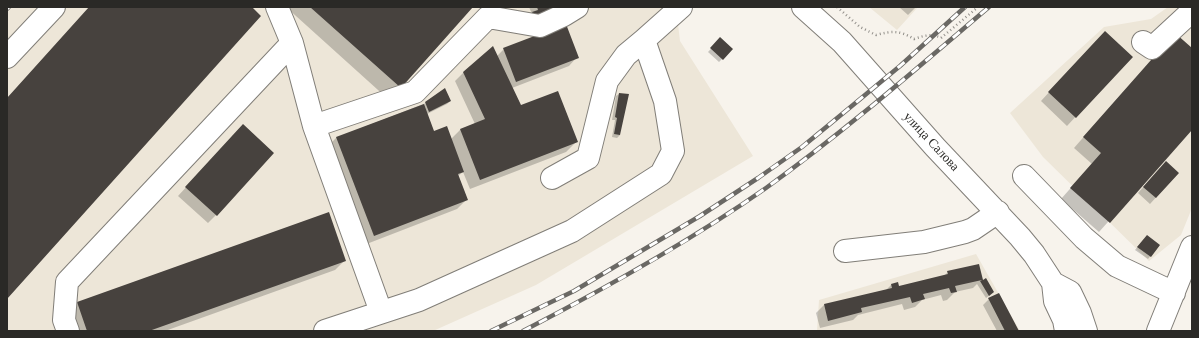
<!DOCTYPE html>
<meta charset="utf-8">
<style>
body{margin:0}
#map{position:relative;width:1199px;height:338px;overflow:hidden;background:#f7f3ec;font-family:Georgia,serif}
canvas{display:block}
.frame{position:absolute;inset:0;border:8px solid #2a2926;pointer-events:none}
</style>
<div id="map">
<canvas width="1199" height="338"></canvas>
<div class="frame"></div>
</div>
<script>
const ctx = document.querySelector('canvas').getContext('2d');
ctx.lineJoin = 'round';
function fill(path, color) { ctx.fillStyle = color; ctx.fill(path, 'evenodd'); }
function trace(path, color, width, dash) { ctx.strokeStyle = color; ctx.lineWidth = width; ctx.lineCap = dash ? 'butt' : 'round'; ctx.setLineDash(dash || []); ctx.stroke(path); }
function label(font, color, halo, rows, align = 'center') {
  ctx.font = font + ' Georgia,serif'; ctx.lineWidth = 4; ctx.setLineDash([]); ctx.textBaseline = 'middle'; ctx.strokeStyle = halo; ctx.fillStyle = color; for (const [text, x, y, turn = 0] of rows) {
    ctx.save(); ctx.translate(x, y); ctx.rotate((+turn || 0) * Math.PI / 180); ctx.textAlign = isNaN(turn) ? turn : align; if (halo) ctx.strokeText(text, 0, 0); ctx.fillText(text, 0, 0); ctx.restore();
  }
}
fill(new Path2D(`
 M7,7H676L680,41L753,156L536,285L433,331H7Z
 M869,7H918L897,30Z
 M1168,7H1192V208L1181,235L1149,261L1043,157L1010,113L1104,27L1151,19Z
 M976,254L1020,331H817L819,300Z`), '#ede6d8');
fill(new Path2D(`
 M286,7H471L388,99Z
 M529,7H554L550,18L532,14Z
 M899,7H916L908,15Z
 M720,39L732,49L719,62L708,52Z
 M1096,41L1131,57L1067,126L1041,101Z
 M1165,44L1192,50V128L1099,232L1061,199L1092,164L1074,148Z
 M504,49L577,57L569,66L512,88L520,106L576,142L566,152L470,189L463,172L458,176L467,199L457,209L364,245L326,148L336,138L426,103L450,101L447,104L427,114L434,132L451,139L460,130L475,124L455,81L464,72L497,56Z
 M619,94L620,135L617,138L612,137L615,120H612L616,96Z
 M235,134L216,215L208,223L178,196Z
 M1160,168L1178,173L1150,204L1138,193Z
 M1144,239L1159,246L1148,259L1135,250Z
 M345,260L335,270L165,331H74L68,313L77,303Z
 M978,265L982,281L990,295L986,298L977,284L973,288L955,292L947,300L943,301L941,295L922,300L915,307L904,310L902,304L858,315L853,320L820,328L816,313L824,305L886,290L891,285L899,287L944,276L948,272Z
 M989,299L1018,331H997L983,305Z`), '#0003');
fill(new Path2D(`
 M89,7H252L261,16L7,299V98Z
 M310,7H473L401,88Z
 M537,7H555L557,12L541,18L540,14L534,16L532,12L538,10Z
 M566,24L579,58L516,82L503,48Z
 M1105,31L1133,57L1076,118L1048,92Z
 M1175,33L1192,48V130L1110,223L1070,188L1101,153L1083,137Z
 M720,37L733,49L723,60L710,48Z
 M493,46L521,105L558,91L578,142L480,180L460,129L485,119L463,72Z
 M445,88L451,101L429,112L425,102Z
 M619,93L629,94L620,135L614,134L617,118L615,117Z
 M424,104L434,131L447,126L464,172L458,174L468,200L374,236L336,137Z
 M243,124L274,153L217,216L185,187Z
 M1166,161L1179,173L1156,198L1143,187Z
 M329,212L346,261L149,331H87L77,302Z
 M1147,235L1160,245L1151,257L1137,247Z
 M979,264L983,280L986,278L994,292L989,296L980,281L982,280L955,286L957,292L951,293L949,288L923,294L925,299L912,303L910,297L861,308L862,312L828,321L824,304L892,288L891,284L898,282L899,286L948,274L947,271Z
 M999,293L1019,331H1005L988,298Z`), '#47423e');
const minor = new Path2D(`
 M803,7L842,42L935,147L1020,237L1034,254L1053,283L1055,301L1064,320L1066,331
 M1143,42L1152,48L1192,11
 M292,43L314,126L381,312
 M7,57L54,7
 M314,126L415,92L488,17L540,26L564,15L577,7
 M1024,176L1084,238L1117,266L1174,293
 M552,178L588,158L607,81L626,55L644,40
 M845,251L924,242L965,232L973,229L998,212
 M1053,283L1070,292L1080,313L1086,331
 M68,331L64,320L67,282L292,43L277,7
 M325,331L419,300L572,231L661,174L673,151L665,101L644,40L681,7
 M1158,331L1192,247`);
trace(minor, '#817e78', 24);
trace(new Path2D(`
 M837,7L860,27L876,35C891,31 900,30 914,39C923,36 932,33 941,38L978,7`), '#928f8a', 2.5, [1, 3]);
trace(minor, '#fff', 22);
const rail = new Path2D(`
 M7,9L9,7
 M491,331L574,291L700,216L758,178L802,147L853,105L900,66L965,7
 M523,331C606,288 689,242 766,188C844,132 916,69 989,7`);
trace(rail, '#6a6864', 4.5);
trace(rail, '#fff', 3, [9]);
label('13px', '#2a2926', '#fff', [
 ["улица Салова",931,142,47]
]);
</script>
